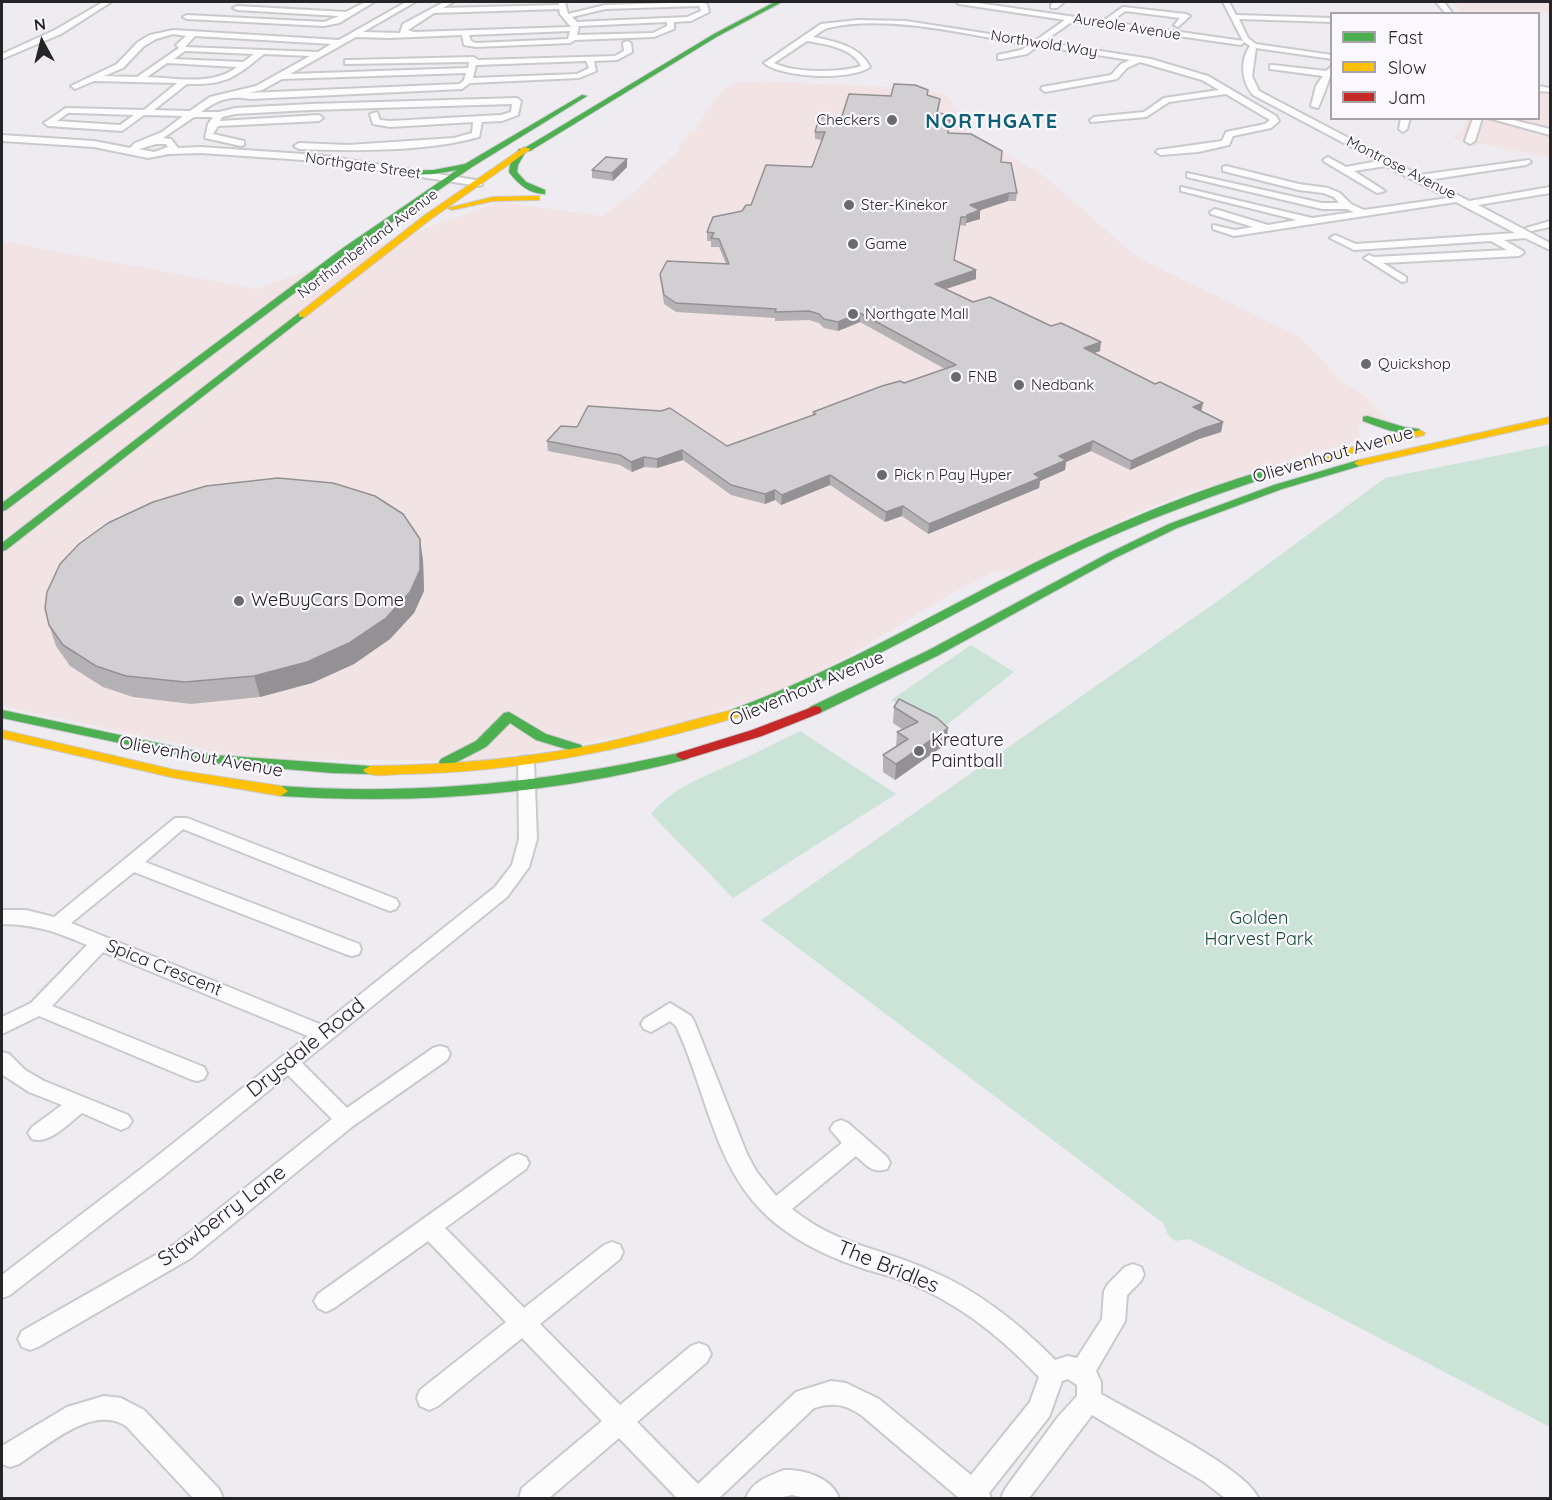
<!DOCTYPE html>
<style>
body{margin:0}
#map{position:relative;width:1552px;height:1500px;overflow:hidden;background:#eeecf1;font-family:Quicksand,sans-serif}
canvas{display:block}
.frame{position:absolute;inset:0;border:3px solid #252427;pointer-events:none}
.legend{position:absolute;left:1330px;top:12px;width:210px;height:108px;box-sizing:border-box;background:#faf8fe;border:2px solid #a5a3a8;margin:0;padding:8px 10px;list-style:none;font-size:18px;color:#252427}
.legend li{display:flex;align-items:center;gap:12px;height:30px}
.legend b{width:30px;border:2px solid #a5a3a8}
.north{position:absolute;left:12px;top:12px;width:60px;height:60px;-webkit-text-stroke:4px #faf8fe;paint-order:stroke;rotate:353deg;font-size:16px;font-weight:700;line-height:24px;text-align:center;color:#252427}
.north::after{content:'';display:block;margin:auto;width:21px;height:27px;background:#252427;clip-path:polygon(50% 0,100% 100%,50% 72%,0 100%)}
</style>
<div id="map">
<canvas width="1552" height="1500"></canvas>
<div class="frame"></div>
<ul class="legend">
<li><b style="height:8px;background:#4caf50"></b>Fast</li>
<li><b style="height:8px;background:#ffc107"></b>Slow</li>
<li><b style="height:8px;background:#c62828"></b>Jam</li>
</ul>
<div class="north">N</div>
</div>
<script>
const ctx = document.querySelector('canvas').getContext('2d');
ctx.lineJoin = 'round';
function fill(path, color) { ctx.fillStyle = color; ctx.fill(path, 'evenodd'); }
function trace(path, color, width, dash) { ctx.strokeStyle = color; ctx.lineWidth = width; ctx.lineCap = dash ? 'butt' : 'round'; ctx.setLineDash(dash || []); ctx.stroke(path); }
function label(font, color, halo, rows, align = 'center') {
  ctx.font = font + ' Quicksand,sans-serif'; ctx.lineWidth = 4.5; ctx.setLineDash([]); ctx.textBaseline = 'middle'; ctx.strokeStyle = halo; ctx.fillStyle = color; for (const [text, x, y, turn = 0] of rows) {
    ctx.save(); ctx.translate(x, y); ctx.rotate((+turn || 0) * Math.PI / 180); ctx.textAlign = isNaN(turn) ? turn : align; if (halo) ctx.strokeText(text, 0, 0); ctx.fillText(text, 0, 0); ctx.restore();
  }
}
fill(new Path2D(`
 M1452,2H1550V14L1461,12Z
 M766,81L921,89L944,94L950,100L967,131L1043,175L1138,258L1291,332L1306,343L1338,378L1364,395L1383,415L1393,422L1356,425L1360,433V437L1350,443L1304,455L1223,485L1194,490L1132,515L1019,571H995L949,595L804,683L669,728L540,751L468,761L248,759L2,706V241L256,289L499,202L602,216L635,192L670,158L676,157L679,146L689,132L696,130L707,109L725,89L737,83Z
 M1539,92L1550,94V159L1486,144L1474,146L1452,137L1461,133L1466,119L1538,118Z`), '#f2e3e5');
fill(new Path2D(`
 M1550,445V1427L1189,1239L1175,1241L1168,1235L1163,1223L761,920L1222,598L1385,478Z
 M971,645L1014,672L944,727L891,700Z
 M800,731L896,794L733,898L651,814C672,789 696,780 725,767C750,756 775,743 800,731Z`), '#cce3d7');
const street = new Path2D(`
 M103,2H111L61,34L2,59V54L55,30Z
 M365,2H374L339,23L324,26L187,19L183,17L187,15L324,22L339,16L237,10L233,8L237,6L346,12Z
 M406,2H415L363,32L400,33L403,24L444,2H453L443,8L559,5V2H565L568,14L605,5L700,2L707,4L709,12L691,21L674,22V29L654,37L575,40L570,43L476,47L464,45L462,35L389,38L356,37L290,74L468,68L469,62L345,64V60H348L474,57L478,60L615,56L624,51L623,43L627,41L631,43L632,52L617,60L594,61L596,71L579,78L470,83L462,89L250,99C230,95 217,100 201,112H219L235,108L310,104L517,98L521,101L518,115L502,121L482,122L479,137C425,152 355,151 299,149L294,146L299,143L348,145L454,138L472,133L473,122L390,127L373,124L370,114L377,112L380,120L390,121L501,115L511,112L512,104L310,110L235,114L222,117L220,121L319,115L323,118L319,121L218,126L213,134L244,141V145L241,146L205,138L208,124L213,117H194L163,138L171,139L178,148L201,147L318,155L482,181V185L479,186L318,161L201,153L169,154L148,158L94,147L2,141V135L94,141L130,148L135,143L162,132L183,116L144,115L122,131L48,126L44,123L66,108L144,110L177,83L94,81L75,89L71,86L117,64L138,42L150,35L173,30L339,40ZM699,6L701,11L687,17L577,22L572,17L605,9ZM559,9L560,14L571,27L414,32L408,30L434,13ZM667,22V26L653,33L577,35L579,26ZM570,31L568,39L476,43L471,41L469,35ZM173,34L186,36L176,45L179,48L137,77L104,76L123,68L144,46L156,39ZM195,36L331,44L318,52L185,47ZM185,51L254,54L243,62L174,59ZM264,54L310,56L256,86L210,97L190,111L154,110L187,84C226,85 234,78 264,54ZM586,61L589,68L577,74L473,78L476,65ZM167,63L237,67C213,86 177,78 147,77ZM466,73L464,80L460,84L248,93L262,90L282,79ZM68,113H74L134,115L120,125L57,121ZM156,144H166L168,147L154,152L139,149Z
 M956,2H971L1103,21L1123,7L1186,14L1190,16L1178,27L1174,25L1180,18L1125,11L1111,22L1243,41L1223,2H1229L1236,15L1332,18V22L1239,19L1248,38L1256,44L1332,55V59L1256,48L1252,76L1259,91L1419,175L1529,160L1531,162L1526,165L1428,180L1469,201L1550,187V193L1478,205L1550,243V250L1525,238L1504,240L1523,251L1524,253L1519,256L1383,263L1406,277V281L1402,282L1364,258L1369,255L1374,257L1507,250L1491,241L1354,250L1330,238L1335,235L1356,244L1515,233L1456,202L1234,236L1213,229V225L1235,230L1253,227L1211,214L1210,212L1215,209L1268,225L1297,220L1181,191V187L1312,218L1354,212L1347,209H1322L1187,177V173L1322,203H1339L1334,197L1323,193L1299,190L1223,171V167L1226,166L1299,184L1328,188L1340,193L1351,204L1364,210L1448,198L1386,166L1354,171L1385,191L1377,193L1325,162L1323,160L1328,157L1346,167L1378,161L1253,95C1241,81 1240,60 1250,46L1244,42L1241,45L1073,21L1043,42L1151,59L1208,76L1276,116L1279,121L1271,128L1233,136L1229,145L1198,152L1161,155L1156,152L1158,150L1222,141L1226,132L1265,124L1270,120L1226,94L1169,102L1146,117L1091,122L1090,120L1094,117L1144,112L1164,98L1219,90L1202,80L1140,62L1127,68L1117,79L1045,92L1041,89L1042,87L1111,75L1121,64L1130,60L1038,46L1027,54L1001,59H998V55L1021,50L1029,45C970,35 887,14 828,28C823,29 818,34 813,37C834,41 860,46 870,67C851,81 782,78 764,63L821,24L858,20L906,21L1035,41L1065,20L959,4ZM807,41C825,44 853,48 861,66C841,73 793,73 774,63Z
 M1056,2H1064L1057,8H1051V4Z
 M1436,2H1444L1453,14H1446Z
 M1273,65L1326,71L1332,66C1332,74 1322,99 1318,108L1311,106L1316,86L1323,76L1270,69V65Z
 M1538,86L1550,88V92L1538,91Z
 M1401,118H1410L1407,129L1403,132L1399,129Z
 M1473,118H1482L1475,141L1470,144L1465,141Z
 M1488,118H1505L1550,129V135Z
 M1550,221V227L1531,231L1526,228Z
 M526,756L532,757L534,761L537,839L529,867L507,897L302,1063L347,1108L433,1048L440,1046L447,1048L450,1054L447,1060L353,1126L191,1258L38,1347L30,1350L22,1347L18,1339L22,1331L175,1244L332,1119L288,1075L162,1177L10,1295L2,1298V1275L146,1165L308,1036L103,952L52,1006L204,1067L207,1073L204,1079L197,1081L190,1079L39,1016L2,1034V1017L31,1003L87,945C54,931 38,925 2,924V910H26L54,917L175,818H187L396,899L399,904L396,909L390,911L384,909L183,829L145,862L359,944L361,949L359,954L352,956L345,954L134,872L71,923L322,1025L495,887L512,865L519,839L518,761L520,757Z
 M670,1003L691,1016L694,1021L747,1154L756,1171L776,1196L842,1143L830,1129L834,1123L841,1120L848,1123L887,1157L890,1163L887,1169C873,1174 866,1165 856,1156L792,1209C838,1246 878,1247 929,1270C977,1290 1019,1323 1055,1360L1068,1356L1077,1358L1102,1319L1104,1291L1108,1284L1125,1267L1133,1264L1141,1267L1144,1274L1141,1281L1127,1295L1125,1321L1096,1371L1101,1382V1394C1132,1412 1249,1470 1258,1498H1225L1203,1481L1092,1415L1029,1498H1001L1005,1489L1058,1417L1077,1396V1385L1068,1379L1062,1381L1049,1417L989,1493L991,1498H959L861,1415C845,1404 833,1402 814,1408L719,1498H677L619,1438L549,1498H519L522,1488L602,1421L522,1338L438,1406L429,1410L420,1406L417,1398L420,1390L506,1322L428,1241L334,1308L326,1312L318,1308L314,1301L318,1294L510,1157L518,1154L526,1157L529,1163L526,1169L445,1228L524,1308L604,1245L612,1242L620,1245L623,1252L620,1259L540,1324L620,1405L691,1346L699,1343L707,1346L711,1354L707,1362L637,1422L698,1484L796,1392L831,1381L846,1383L879,1399L971,1475L1030,1402L1039,1377C1003,1339 960,1304 911,1284C895,1276 876,1273 859,1267C820,1254 779,1233 752,1200C712,1151 703,1083 676,1026L670,1021L651,1032L644,1029L641,1024L644,1019Z
 M2,1052L9,1054L25,1070L44,1081L128,1115L132,1121L128,1127L121,1130L82,1113C69,1123 49,1145 32,1139L28,1133L32,1127L62,1105L29,1092L3,1075Z
 M104,1396L121,1398L144,1410L219,1489L223,1498H193L126,1426C92,1404 47,1446 19,1464L10,1467L2,1464V1446L67,1407Z
 M784,1470C804,1469 832,1478 839,1498H805L792,1495L779,1498H746C752,1482 768,1476 784,1470Z`);
const fast = new Path2D(`
 M775,2H782L718,36L530,151H526L518,165L517,172L526,182L545,190V194C529,194 518,184 509,172L510,165L519,149H523L714,34Z
 M582,95L587,96L472,167L349,252L6,510L2,511V503L343,248L457,170L434,174L409,175H406V171L434,170L465,164Z
 M299,313L307,315L6,550L2,551V543Z
 M1367,416L1404,427L1419,429L1420,431C1407,440 1378,426 1363,421V417Z
 M1306,459L1310,460V464C1224,490 1140,521 1059,560C953,612 852,674 741,716L736,717L729,713L731,710C843,669 944,607 1051,555C1132,516 1218,481 1306,459Z
 M1359,460L1363,461V465L1282,489L1177,528L1115,558L937,656L820,713L815,714L808,710L810,707L929,650L1107,554L1169,524L1274,485Z
 M2,710L214,755L370,766L377,770L370,774L332,773L214,763L2,718Z
 M509,712L546,734L581,745L583,748L576,752L536,740L510,723L486,747L451,765H441L439,762L441,759L476,741L504,713Z
 M683,752L688,753L690,756L688,759C556,794 417,805 281,796L274,791L281,786C417,796 550,782 683,752Z`);
const slow = new Path2D(`
 M524,147L531,149L431,219L305,317H299V313L425,215Z
 M536,196H539V200L493,201L452,210L448,208L493,197Z
 M1550,417V423L1359,466L1354,463L1359,460Z
 M1420,430L1425,433L1424,435L1306,465L1301,462L1302,460Z
 M736,709L743,713L741,716C631,748 518,773 403,774C392,774 370,779 363,770L370,766C448,765 526,759 603,743C648,733 691,720 736,709Z
 M2,730L175,770L281,786L288,791L281,796L175,778L2,738Z`);
const jam = new Path2D(`
 M815,706L820,707L822,710L820,713L762,736L683,760L676,756L678,753L752,730Z`);
trace(street, '#cac9cc', 4);
trace(fast, '#cac9cc', 2);
trace(slow, '#cac9cc', 2);
trace(jam, '#cac9cc', 2);
fill(street, '#fcfcfd');
fill(fast, '#4caf50');
fill(slow, '#ffc107');
fill(jam, '#c62828');
fill(new Path2D(`
 M928,95L940,99L938,113L945,120H950L949,133L1001,162L1017,193L1016,201H1008L980,210V219L966,223V226L960,225L954,260L976,270V279L945,289L973,302L1100,351L1094,353L1223,422L1221,432L1199,439L1130,470L1091,451L1066,462L1065,470L1040,481L1039,488L928,534L902,516L885,522L830,485L781,505L775,500L765,504L731,495L683,460L657,468L644,467L632,472L620,465L548,451L547,441L727,446L813,415V412L945,369L860,322L838,331L824,328L819,323L809,320L775,321V318L676,312L664,304L661,283L660,274L726,264L719,247H711V241H707V232L812,167L822,140L815,139V132L842,116L891,96Z
 M627,159V167L613,181L592,178V170Z
 M423,560L424,591L414,613L390,639L354,664L312,683L260,697L191,704L133,697L103,687L70,666L56,646L49,625Z
 M899,699L946,744L895,780L883,772V755L896,747L897,732L902,729L893,723L894,707Z`), '#b5b2b5');
fill(new Path2D(`
 M627,159V167L613,181L612,173Z
 M1009,193L1008,201L969,214L970,205Z
 M980,210V219L966,223L967,215Z
 M976,270V279L934,293L935,284Z
 M860,313V322L838,331V322Z
 M1101,342L1100,351L1083,357L1084,348Z
 M1203,403L1201,413L1193,407Z
 M1223,422L1221,432L1199,439L1130,470L1131,461L1201,429Z
 M1093,441L1091,451L1066,462L1065,470L1040,481L1039,488L928,534L929,524L1034,474L1059,456Z
 M682,450L683,460L657,468V459Z
 M644,457V467L632,472L631,462Z
 M830,475V485L781,505L782,495Z
 M775,490V500L765,504V494Z
 M903,506L902,516L885,522L886,512Z
 M420,539L423,560L424,591L414,613L390,639L354,664L312,683L260,697L254,676Z
 M948,728L946,744L895,780L896,764Z`), '#939194');
const building = new Path2D(`
 M894,84L915,85L928,90L927,95L940,99L937,113L945,114L944,120H950L948,133L971,134L1002,151L1001,162L1011,163L1017,193H1009L970,205L980,210L967,215V217H961L954,260L976,270L935,284L973,302L990,297L1051,326L1061,323L1101,342L1084,348L1155,384L1160,382L1203,403L1193,407L1223,422L1201,429L1131,461L1093,441L1059,456L1066,460L1034,474L1040,478L929,524L903,506L886,512L830,475L782,495L775,490L765,494L731,485L682,450L657,459L644,457L631,462L620,455L547,441L561,426L577,427L588,406L661,411L670,408L727,446L816,414L813,412L882,386L900,381L904,383L956,365L860,313L838,322L824,319L819,314L809,311L775,312L776,309L676,303L664,295L660,274L667,261L729,264L719,239L711,238L714,233L707,232L713,217L742,211L746,205H751L766,165L812,167L825,132H815L819,118L842,116L849,94L891,96Z
 M606,157L627,159L612,173L592,170Z
 M278,478L333,483L375,496L403,514L420,539V570L410,592L386,618L349,643L307,662L254,676L185,682L126,676L96,666L63,645L49,625L45,608L47,592L60,564L79,544L108,523L153,502L206,486Z
 M899,699L937,718L948,728L896,764L883,755L908,739L897,732L918,722L894,707Z`);
fill(building, '#d2cfd3');
trace(building, '#939194', 1.5);
for (const [x, y, r, color] of [
 [892,120,6,"#6b6a6e"],
 [849,205,6,"#6b6a6e"],
 [853,244,6,"#6b6a6e"],
 [853,314,6,"#6b6a6e"],
 [1366,364,6,"#6b6a6e"],
 [956,377,6,"#6b6a6e"],
 [1019,385,6,"#6b6a6e"],
 [882,475,6,"#6b6a6e"],
 [239,601,6,"#6b6a6e"],
 [919,751,6,"#6b6a6e"]
]) { const dot = new Path2D(); dot.arc(x, y, r, 0, 2 * Math.PI); ctx.fillStyle = color; ctx.fill(dot); trace(dot, '#faf8fe', 2); }
label('15px', '#252427', '#faf8fe', [
 ["Aureole Avenue",1127,27,9],
 ["Northwold Way",1044,44,9],
 ["Northgate Street",363,166,8],
 ["Montrose Avenue",1401,168,27],
 ["Northumberland Avenue",368,244,-37]
]);
label('15px', '#252427', '#faf8fe', [
 ["Checkers",880,120,"right"],
 ["Ster-Kinekor",861,205],
 ["Game",865,244],
 ["Northgate Mall",865,314],
 ["Quickshop",1378,364],
 ["FNB",968,377],
 ["Nedbank",1031,385],
 ["Pick n Pay Hyper",894,475]
], 'left');
label('18px', '#252427', '#faf8fe', [
 ["Olievenhout Avenue",1333,455,-16],
 ["Olievenhout Avenue",807,689,-23],
 ["Olievenhout Avenue",201,757,10],
 ["Spica Crescent",164,968,22]
]);
label('18px', '#252427', '#faf8fe', [
 ["WeBuyCars Dome",251,601],
 ["Kreature",931,741],
 ["Paintball",931,762]
], 'left');
label('18px', '#154f33', '#faf8fe', [
 ["Golden",1259,919],
 ["Harvest Park",1259,940]
]);
ctx.letterSpacing = '1.5px';
label('bold 20px', '#0d6076', '#faf8fe', [
 ["NORTHGATE",992,122]
]);
ctx.letterSpacing = '0px';
label('21px', '#252427', '#faf8fe', [
 ["Drysdale Road",306,1048,-39],
 ["Stawberry Lane",222,1216,-37],
 ["The Bridles",888,1267,22]
]);
</script>
